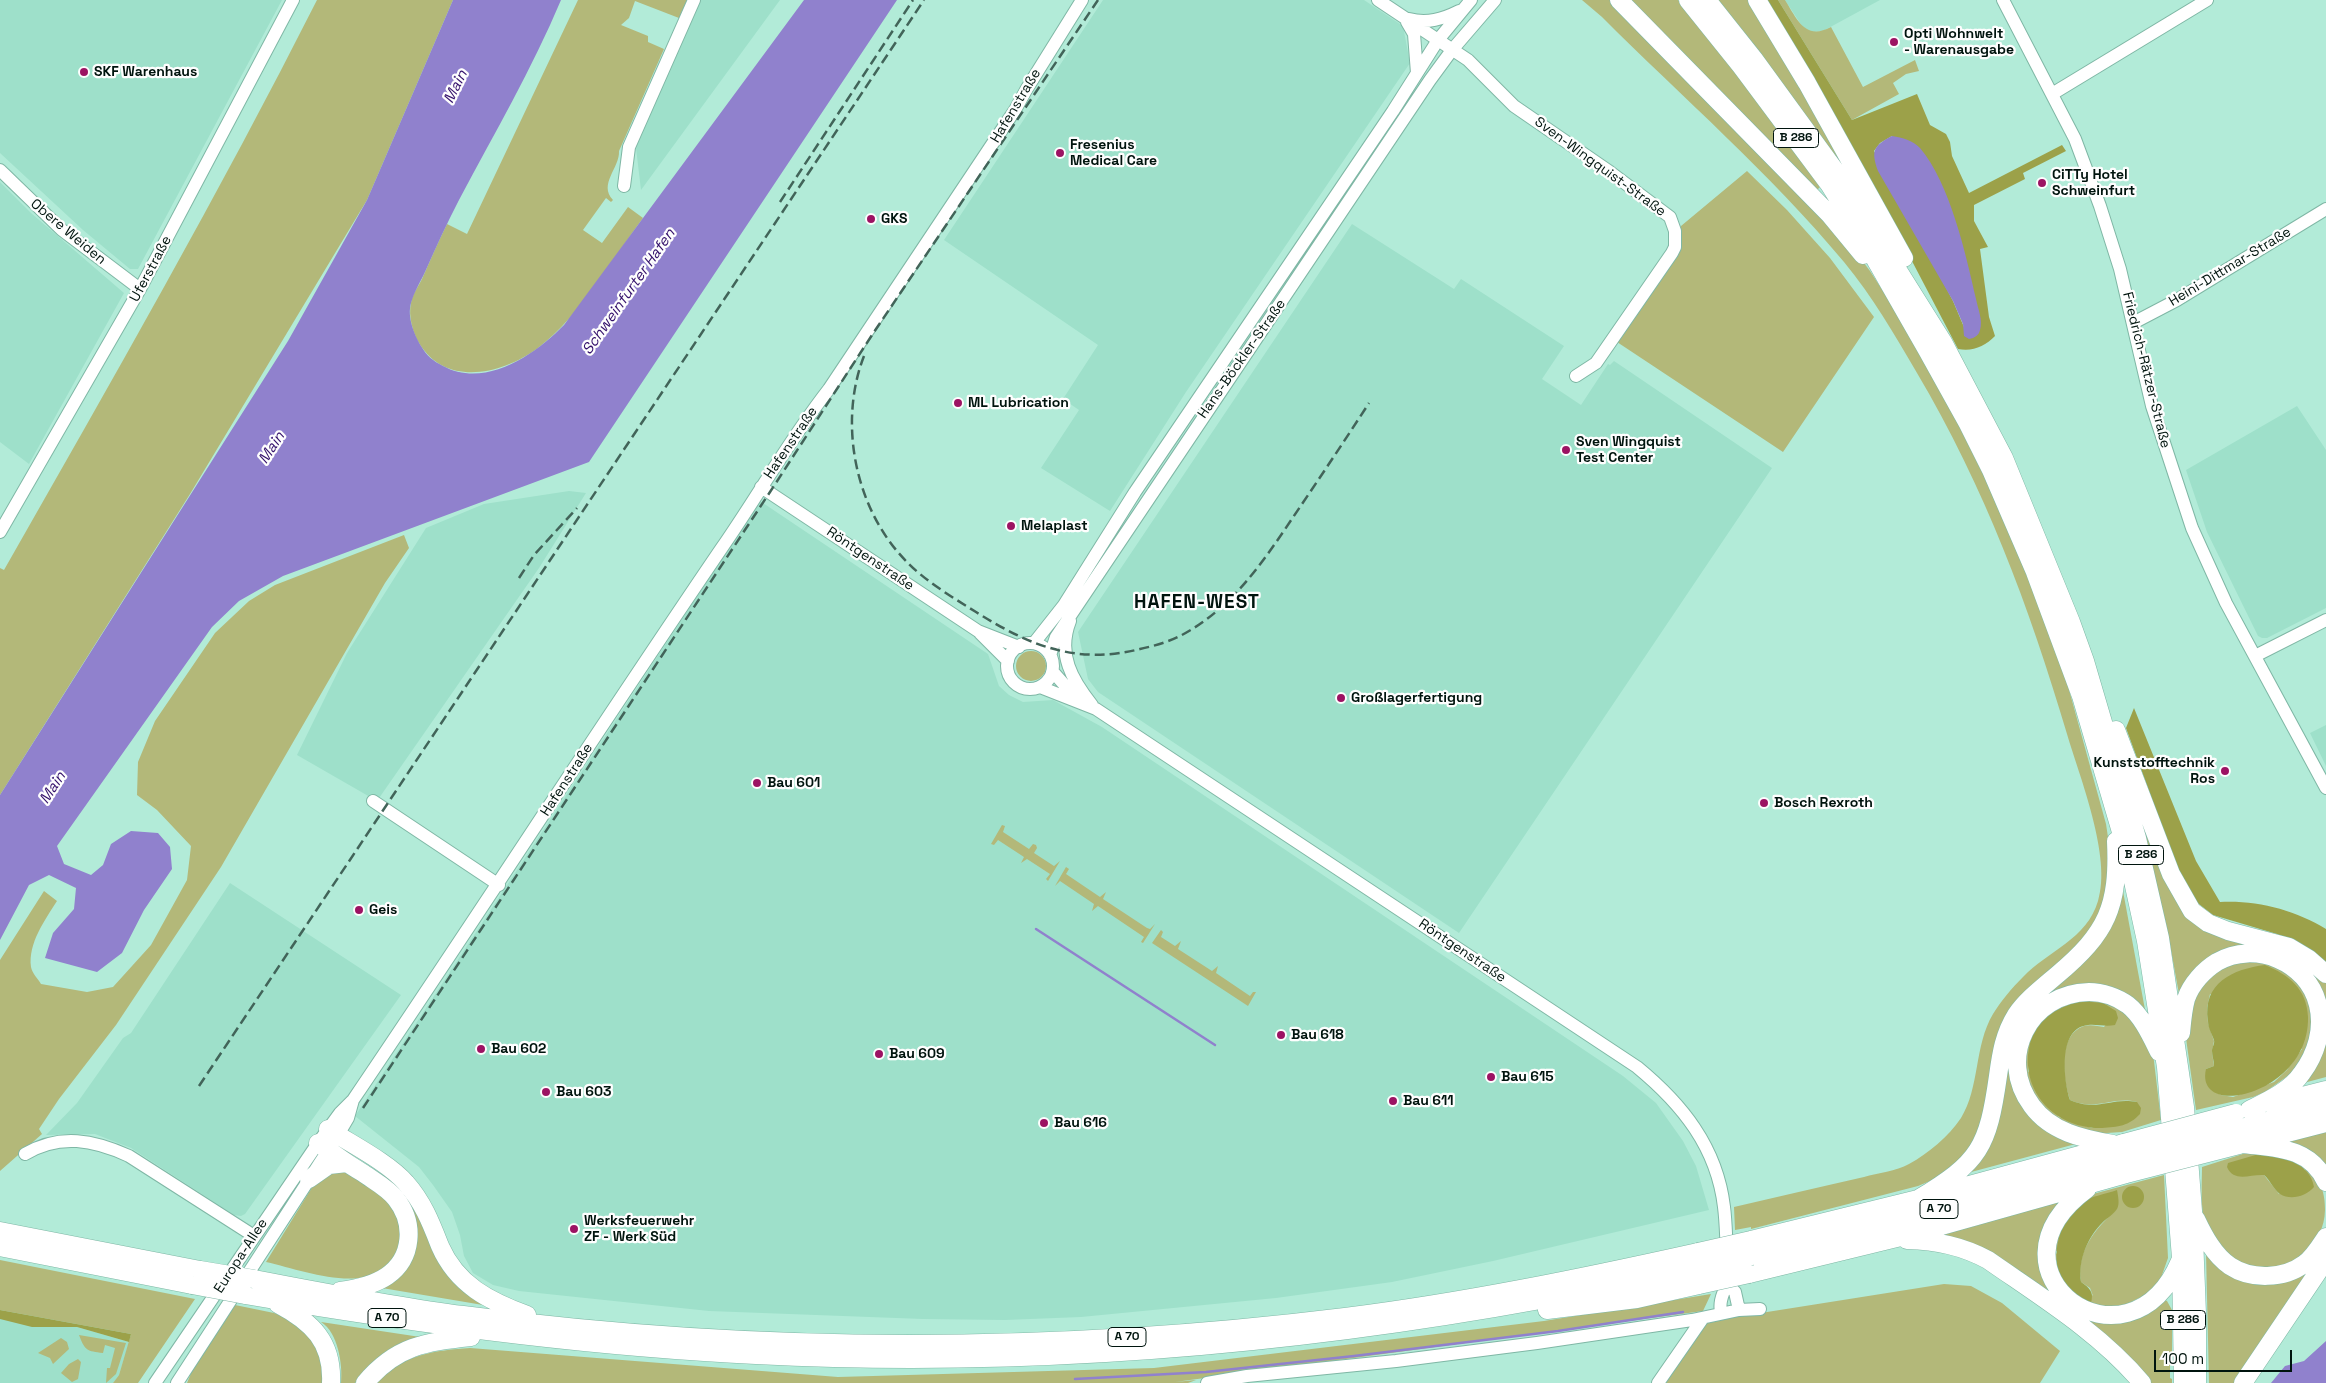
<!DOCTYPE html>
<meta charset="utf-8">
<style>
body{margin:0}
#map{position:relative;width:2326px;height:1383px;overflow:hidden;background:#b2ebd8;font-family:"Space Grotesk",sans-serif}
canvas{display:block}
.scale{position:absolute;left:2154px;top:1350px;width:138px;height:22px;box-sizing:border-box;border:2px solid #00140e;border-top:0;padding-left:6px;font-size:15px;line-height:18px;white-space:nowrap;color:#00140e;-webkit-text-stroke:4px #fefefe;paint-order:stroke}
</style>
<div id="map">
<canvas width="2326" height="1383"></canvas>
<div class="scale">100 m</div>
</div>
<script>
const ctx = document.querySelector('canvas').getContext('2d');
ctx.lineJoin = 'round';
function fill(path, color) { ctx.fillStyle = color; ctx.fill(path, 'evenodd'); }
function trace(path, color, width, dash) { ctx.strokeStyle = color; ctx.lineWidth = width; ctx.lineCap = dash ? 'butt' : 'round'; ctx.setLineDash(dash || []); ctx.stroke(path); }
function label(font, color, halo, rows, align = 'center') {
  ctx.font = font + ' "Space Grotesk",sans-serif'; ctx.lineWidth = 4.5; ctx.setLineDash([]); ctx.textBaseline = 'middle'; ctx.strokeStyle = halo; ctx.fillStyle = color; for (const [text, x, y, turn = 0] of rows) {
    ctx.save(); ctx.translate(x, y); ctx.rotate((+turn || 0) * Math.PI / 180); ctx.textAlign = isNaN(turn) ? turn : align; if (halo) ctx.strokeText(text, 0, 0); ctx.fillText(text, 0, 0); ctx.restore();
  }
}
fill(new Path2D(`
 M0,0H282L138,269H130L83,230L0,153Z
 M701,0H780L641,190L636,148L638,139Z
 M1103,0H1364L1403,26L1410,63L1186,392L1110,511L1041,468L1079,410L1063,399L1098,345L944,240Z
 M1785,0H1880L1823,31L1811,32L1802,26Z
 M0,182L31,213L124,293L29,464L0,442Z
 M1352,224L1454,289L1461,279L1564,346L1542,379L1581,405L1608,364L1610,365L1614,361L1772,468L1459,933L1098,692L1088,679L1078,632Z
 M2297,406L2326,450V608L2267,638H2262L2258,636L2207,532L2186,470Z
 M569,491L586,493L539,568L377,801L297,755L347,653L426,528L484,504Z
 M760,501L988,654L999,686L1009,695L1023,702L1053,700L1102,727L1623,1076L1656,1103L1683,1141L1696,1166L1709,1210L1493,1261L1392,1282L1276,1298L1081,1317L1005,1320L923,1319L709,1311L519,1291L493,1285L473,1273L464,1256L460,1235L452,1212L433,1185L419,1167L355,1116Z
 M2326,725V766L2310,733Z
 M230,883L401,995L245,1214L241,1216L234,1215L131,1148L95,1134L46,1135L77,1103L123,1038L131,1033Z
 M0,1312L77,1327L129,1342L119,1375L113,1383H0Z`), '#9ee0ca');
fill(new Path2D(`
 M317,0H453L367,200L190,494L0,795V568L4,570C111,382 219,194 317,0Z
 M578,0H687L679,18L635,1L629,18L621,25L648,36V42L664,49L619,151C620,168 598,184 613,200L611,202L606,198L583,230L602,243L628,207L643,218C611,261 581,315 538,348C503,374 446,388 419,343C413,333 408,316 411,303C412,295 418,287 422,279C430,261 438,242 447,224L467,234Z
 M1582,0H1611L1843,235L1870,271L1901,319L1976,454L2008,523L2063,668L2106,824L2111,857L2109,889L2091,936L2032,991L1971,1148L1942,1176L1918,1186L1751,1229V1227L1735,1230L1734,1207C1777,1197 1820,1187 1864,1177C1878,1173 1896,1171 1909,1164C1929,1153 1948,1137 1961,1118C1980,1087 1974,1046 1993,1014C2001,1001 2012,988 2023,977C2048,951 2087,939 2098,901C2112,857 2080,778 2067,734C2029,606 1985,488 1917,373C1895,335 1872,296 1844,262C1771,174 1683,98 1602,17Z
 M1627,0H1678L1717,46L1820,187L1817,190Z
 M1715,0H1751L1859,195Z
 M1778,0H1785C1797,19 1805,41 1831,27L1863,87L1915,60L1919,71L1906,74L1893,83L1899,94L1852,120Z
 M1747,171L1787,210L1830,258L1874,317L1783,452L1617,342L1681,242V226Z
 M404,535L409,548L385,583L221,867L116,1025L59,1099L39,1129L42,1134L0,1171V960L44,891L57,901C45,920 28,943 31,967C32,973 38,979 41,984L87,992L113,987L151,945L187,880L191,846L157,810L137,795L138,762L155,721L215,633L249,601L275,585Z
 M1016 666a15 15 0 1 1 30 0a15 15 0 1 1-30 0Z
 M2137,803L2175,897L2273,947L2326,980V1077L2296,1085L2303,1075L2320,998L2257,949L2179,994L2167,928Z
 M1002,825L1005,826L1003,832L1029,849L1033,844L1036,845L1037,848L1034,853L1054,866L1060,861L1048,881L1046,879L1050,874L1027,859L1021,863L1024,857L998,840L994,845L991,844Z
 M1066,867L1069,869L1066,874L1100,897L1106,892L1103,899L1147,928L1150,929L1155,924L1143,943L1141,942L1144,937L1098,906L1092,911L1094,904L1060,881L1055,886Z
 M2118,891H2123L2146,1015L2114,993L2037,1008L2018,1087L2083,1142L1960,1175L1965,1170L2004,1058L2046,991Z
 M1161,930L1163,932L1161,937L1175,946L1181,941L1178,949L1212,971L1218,966L1216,973L1250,996L1253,992H1256L1248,1006L1152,943Z
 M2266,958L2305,987L2316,1023L2301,1062L2289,1075L2265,1092L2253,1097L2196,1110L2185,1031L2190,1000L2220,965ZM2210,994L2302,1049L2287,1070L2274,1082L2233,1097L2221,1095L2212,1090L2206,1069L2214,1066L2212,1052L2214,1041L2208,1023L2207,1008Z
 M2077,996L2126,1008L2153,1053L2161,1120L2122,1132L2091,1134L2078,1131L2040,1107L2023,1077L2026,1035L2037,1017ZM2116,1011L2104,1027C2098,1026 2090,1024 2084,1026C2057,1035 2063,1079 2070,1100C2097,1112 2111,1096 2137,1102L2092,1128L2059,1117L2028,1071L2029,1047Z
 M2326,1127V1173L2286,1140Z
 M2249,1152L2304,1163C2309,1170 2316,1177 2320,1184C2324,1192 2325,1202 2325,1210C2324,1260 2262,1288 2224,1254C2217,1247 2210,1232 2206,1224C2200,1212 2202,1181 2202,1167ZM2305,1169L2279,1194L2264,1175L2254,1174Z
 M341,1167L396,1205L402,1246C398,1253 391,1267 384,1271C349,1289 301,1270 266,1262L319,1176Z
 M2164,1175L2168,1258L2157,1289L2111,1312L2066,1293L2051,1242L2093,1194ZM2117,1209C2095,1229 2076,1251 2081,1282L2090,1288L2093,1296L2055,1252Z
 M409,1197L467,1294L483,1305L376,1287L415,1242L417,1227Z
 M2057,1200L2059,1202C2047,1217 2042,1232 2041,1251L2096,1321C2122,1324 2145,1318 2163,1299L2167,1301L2172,1310V1362H2170V1378L2172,1379V1383H2148L2077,1317L1926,1235Z
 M2206,1253L2245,1278L2321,1256L2236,1383H2209Z
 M0,1260L195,1299L138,1383H113L119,1375L131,1334L0,1310Z
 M1944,1284L1971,1286L2002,1303L2060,1351L2040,1383H1660L1704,1322Z
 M1711,1294L1703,1311L1175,1382L1196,1380L1188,1383H377C399,1355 437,1350 470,1348L838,1377L1154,1368L1544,1321Z
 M235,1305L274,1313L290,1319L302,1327L319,1347L326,1383H187L194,1366Z
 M321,1322L427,1338C396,1338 373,1359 355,1383H341C343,1365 338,1332 321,1322Z
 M79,1335L126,1343L116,1374L106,1383L107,1368H110L115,1348L105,1345L103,1353C87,1351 85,1351 79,1335Z
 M61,1338L67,1342L69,1349L53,1364L50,1358L38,1353Z
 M78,1359L81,1362L78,1379L72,1382L61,1373L69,1364Z`), '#b3b879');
fill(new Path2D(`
 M1762,0H1778L1852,120L1917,94L1930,125L1946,134L1950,142L1952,156L1969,193L2062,145L2066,151L2023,173L2025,179L1974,205V221L1988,247L1980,249L1989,317L1995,336C1985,346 1973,352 1958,349L1891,221ZM1892,136L1969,339L1953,301L1874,151L1880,143Z
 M2134,708L2196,861L2220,902C2257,900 2295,910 2326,929V962L2309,950L2277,934L2213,915L2195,901L2182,881L2126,728Z
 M2265,965C2289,975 2307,989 2308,1017C2310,1094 2194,1121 2206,1069L2214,1066C2214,1060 2212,1056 2212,1051C2212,1047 2215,1044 2214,1040C2212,1034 2208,1028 2208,1021C2202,983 2233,969 2265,965Z
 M2080,1001L2103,1003L2116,1011L2118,1018L2115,1025C2105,1027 2097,1024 2088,1025C2057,1028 2064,1081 2070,1100C2097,1112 2111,1097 2137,1102L2141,1108L2140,1114C2129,1126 2118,1127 2102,1128C2060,1129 2025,1098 2028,1055C2029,1042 2034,1029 2043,1020C2054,1010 2066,1005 2080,1001Z
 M2259,1154C2280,1156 2310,1162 2314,1187C2306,1196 2291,1201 2280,1194C2274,1190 2270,1180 2264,1175C2250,1174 2234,1183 2227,1167L2228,1163Z
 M2122 1197a11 11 0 1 1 22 0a11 11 0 1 1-22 0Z
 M2117,1190C2118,1196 2120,1204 2117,1209C2114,1214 2107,1218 2103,1222C2087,1238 2078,1260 2081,1282C2090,1288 2094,1292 2091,1303C2085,1300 2076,1297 2071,1292C2046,1271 2056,1221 2081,1203C2091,1196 2106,1194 2117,1190Z
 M0,1310L131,1334L129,1342L77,1327H32L0,1319Z`), '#9ca149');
fill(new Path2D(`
 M453,0H561C532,69 494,134 459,200C447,223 436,247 425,272C421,281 414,292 411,303C407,317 414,334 421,346C427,356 433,361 443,366C485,389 535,355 564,325L804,0H897L589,462L283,576L239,601L212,627L57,846L64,864L91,875L103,865L111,844L131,831L158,833L170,847L172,869L144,910L122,953L97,972L45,958L53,933L74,909L76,888L49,875L29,885L0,940V795L288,341L367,200Z
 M1892,136C1903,138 1912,140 1920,148C1950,183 1966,255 1976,299C1978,309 1983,320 1980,330C1979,335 1975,338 1969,339L1964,336L1963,324L1953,301L1878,171C1871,151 1873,146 1892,136Z
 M2326,1341V1383H2271L2285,1366L2304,1361Z`), '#9081cd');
trace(new Path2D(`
 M1036,929L1215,1045
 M1075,1379L1206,1372L1354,1356L1558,1331L1683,1312`), '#9081cd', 2.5);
const minor = new Path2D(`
 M1378,0L1468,60L1514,106L1610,172L1670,217L1675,231V247L1672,253L1596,363L1576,376
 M2003,0L2075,139L2100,206L2120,269L2152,406L2192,528L2226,603L2326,788
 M1409,19C1427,24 1443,19 1459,11
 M1407,22L1414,34L1417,73
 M2052,94L2207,0
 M0,170L62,230L140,289
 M624,186L629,147L694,0
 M2133,323L2177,300L2326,209
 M761,487L978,631L1019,647
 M0,532L140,289L293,0
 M1070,621C1057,654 1072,680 1092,705
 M980,633L1008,661
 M1034,643L1064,605L1135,492L1393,111L1438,40L1471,0
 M1007 666a23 23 0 1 1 46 0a23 23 0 1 1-46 0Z
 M1050,655L1056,637L1430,80L1452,50L1495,0
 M2255,656L2326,620
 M1053,672L1077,699
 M1040,687L1096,709L1637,1067C1682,1104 1717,1147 1724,1207C1726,1222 1726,1238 1727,1253
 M373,801L499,885
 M25,1154C60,1133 94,1140 129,1156L254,1236
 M1728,1285L1735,1292L1739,1310
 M1721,1313C1718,1295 1728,1290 1728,1273
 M155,1383L318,1143L340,1113L353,1100C477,917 597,731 721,549C758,496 789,440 829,389L1015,110L1026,90L1082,0
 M177,1383L338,1135L348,1118L353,1100
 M1207,1383L1247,1376L1396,1361L1537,1343L1692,1320L1739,1310L1760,1309
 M1658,1383L1703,1318`);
const highway = new Path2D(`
 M1619,0L1830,215L1863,255
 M1688,0L1741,66L1829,184L1867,245L1927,350L1968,424L1991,470L2035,572L2081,696L2126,849L2146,941L2166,1067L2181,1258L2183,1383
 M1707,0L1754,59L1837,173L1943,342L2004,458L2071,622L2085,661L2137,838L2160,938L2185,1107L2193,1211L2197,1314V1383
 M1757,0L1807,83L1904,258
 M2116,730L2171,874L2192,911L2208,923L2228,931L2289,947L2309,959L2326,974
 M2181,1033C2182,1022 2183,1010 2186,999C2191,984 2204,970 2217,962C2255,940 2308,962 2318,1005C2324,1029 2316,1054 2302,1073C2290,1091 2267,1101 2249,1110
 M2271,1104L2326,1090
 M328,1129C351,1144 389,1163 406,1183C423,1202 431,1223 440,1246C457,1285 489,1301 527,1315
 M2238,1129L2326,1105
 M2256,1141L2326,1123
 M318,1143C333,1153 347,1164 363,1173C374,1181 388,1188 396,1199C415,1223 413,1258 387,1276C374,1285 355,1289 340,1291
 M2113,1144C2083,1139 2051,1132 2032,1106C1996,1058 2029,993 2089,992C2102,992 2117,997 2128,1005C2142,1016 2151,1036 2159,1052
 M2243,1144C2276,1148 2310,1147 2326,1182
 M309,1179L329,1165L347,1163
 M2087,1189C1974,1272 2128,1383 2180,1261
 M1918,1199C1980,1162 1988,1147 1998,1076C2001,1054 2004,1034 2016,1015C2026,1000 2043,987 2057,975C2107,933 2119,907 2116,841
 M2196,1219C2204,1236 2214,1255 2230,1266C2251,1280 2284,1279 2304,1264C2313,1258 2320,1246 2326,1237
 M0,1231L200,1270
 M1751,1240L1918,1199L2124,1143
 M1907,1240C1937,1241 1962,1246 1988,1260C2041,1297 2100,1333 2142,1383
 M0,1247L192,1285
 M1752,1256L1849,1233L2125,1158
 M1749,1274L1909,1235L2126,1174
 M254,1279C323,1292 393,1306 463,1315C754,1353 1053,1353 1345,1317C1464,1302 1581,1278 1698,1252
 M245,1295C414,1324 584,1347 756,1355C1073,1371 1389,1337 1698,1268
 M278,1304C312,1322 333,1342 331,1383
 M1547,1310L1637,1299L1699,1285
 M365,1383C396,1346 425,1342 471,1337
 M2243,1383L2326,1260`);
trace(minor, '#7fb7a5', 14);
trace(highway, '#7fb7a5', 19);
trace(minor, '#fff', 12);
trace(highway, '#fff', 18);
trace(new Path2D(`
 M780,202L913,0
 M864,356C838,423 855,509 906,561C925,581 952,597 976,612C1030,646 1077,665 1140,649C1154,646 1168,642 1180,636C1236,607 1268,554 1302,504C1325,470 1347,437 1369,403
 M519,578L534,555L577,508
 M199,1086L924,0
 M363,1108L770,492L872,335L1098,0`), '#426459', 2.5, [10, 5]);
const highwayBridge = new Path2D(`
 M2124,1143L2236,1113
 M2125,1158L2238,1129
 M2126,1174L2239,1145
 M1698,1252L1751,1240
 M1698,1268L1752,1256
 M200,1270L254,1279
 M192,1285L245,1295
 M1699,1285L1749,1274`);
trace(highwayBridge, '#7fb7a5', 19, []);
trace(highwayBridge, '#fff', 18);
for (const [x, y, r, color] of [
 [1894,42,5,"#9c1363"],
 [84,72,5,"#9c1363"],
 [1060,153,5,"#9c1363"],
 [2042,183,5,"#9c1363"],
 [871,219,5,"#9c1363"],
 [958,403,5,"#9c1363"],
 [1566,450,5,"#9c1363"],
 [1011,526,5,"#9c1363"],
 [1341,698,5,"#9c1363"],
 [2225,771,5,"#9c1363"],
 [757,783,5,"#9c1363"],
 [1764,803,5,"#9c1363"],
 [359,910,5,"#9c1363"],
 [1281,1035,5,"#9c1363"],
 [481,1049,5,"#9c1363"],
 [879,1054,5,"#9c1363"],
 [1491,1077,5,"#9c1363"],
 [546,1092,5,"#9c1363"],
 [1393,1101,5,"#9c1363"],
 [1044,1123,5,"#9c1363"],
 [574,1229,5,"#9c1363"]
]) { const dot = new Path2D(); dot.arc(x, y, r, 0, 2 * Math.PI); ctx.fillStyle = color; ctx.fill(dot); trace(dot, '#fefefe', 2); }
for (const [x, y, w] of [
 [1796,138,45],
 [2141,855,45],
 [1939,1209,38],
 [387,1318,38],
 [2183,1320,45],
 [1127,1337,38]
]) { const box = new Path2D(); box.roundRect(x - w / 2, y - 9.5, w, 19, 4); ctx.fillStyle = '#fefefe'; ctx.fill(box); trace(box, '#00140e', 1); }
label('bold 12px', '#00140e', null, [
 ["B 286",1796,138],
 ["B 286",2141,855],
 ["A 70",1939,1209],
 ["A 70",387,1318],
 ["B 286",2183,1320],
 ["A 70",1127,1337]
]);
label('bold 14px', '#00140e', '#fefefe', [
 ["Opti Wohnwelt",1904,34],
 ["- Warenausgabe",1904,50],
 ["SKF Warenhaus",94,72],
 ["Fresenius",1070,145],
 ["Medical Care",1070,161],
 ["CiTTy Hotel",2052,175],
 ["Schweinfurt",2052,191],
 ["GKS",881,219],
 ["ML Lubrication",968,403],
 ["Sven Wingquist",1576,442],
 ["Test Center",1576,458],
 ["Melaplast",1021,526],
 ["Großlagerfertigung",1351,698],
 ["Kunststofftechnik",2215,763,"right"],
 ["Ros",2215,779,"right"],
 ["Bau 601",767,783],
 ["Bosch Rexroth",1774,803],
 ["Geis",369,910],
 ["Bau 618",1291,1035],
 ["Bau 602",491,1049],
 ["Bau 609",889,1054],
 ["Bau 615",1501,1077],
 ["Bau 603",556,1092],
 ["Bau 611",1403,1101],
 ["Bau 616",1054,1123],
 ["Werksfeuerwehr",584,1221],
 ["ZF - Werk Süd",584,1237]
], 'left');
label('14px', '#00140e', '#fefefe', [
 ["Hafenstraße",1016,106,-59],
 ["Sven-Wingquist-Straße",1600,167,36],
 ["Obere Weiden",68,232,40],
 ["Heini-Dittmar-Straße",2230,267,-31],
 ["Uferstraße",151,269,-62],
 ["Hans-Böckler-Straße",1242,359,-55],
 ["Friedrich-Rätzer-Straße",2146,370,76],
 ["Hafenstraße",791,443,-56],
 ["Röntgenstraße",870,559,34],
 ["Hafenstraße",567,780,-57],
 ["Röntgenstraße",1462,951,34],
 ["Europa-Allee",241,1256,-57]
]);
label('italic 15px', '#33106b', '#fefefe', [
 ["Main",456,87,-64],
 ["Schweinfurter Hafen",629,292,-55],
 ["Main",272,448,-57],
 ["Main",53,788,-57]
]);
ctx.letterSpacing = '1px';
label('bold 19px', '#00140e', '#fefefe', [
 ["HAFEN-WEST",1197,603]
]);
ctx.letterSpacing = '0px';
</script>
